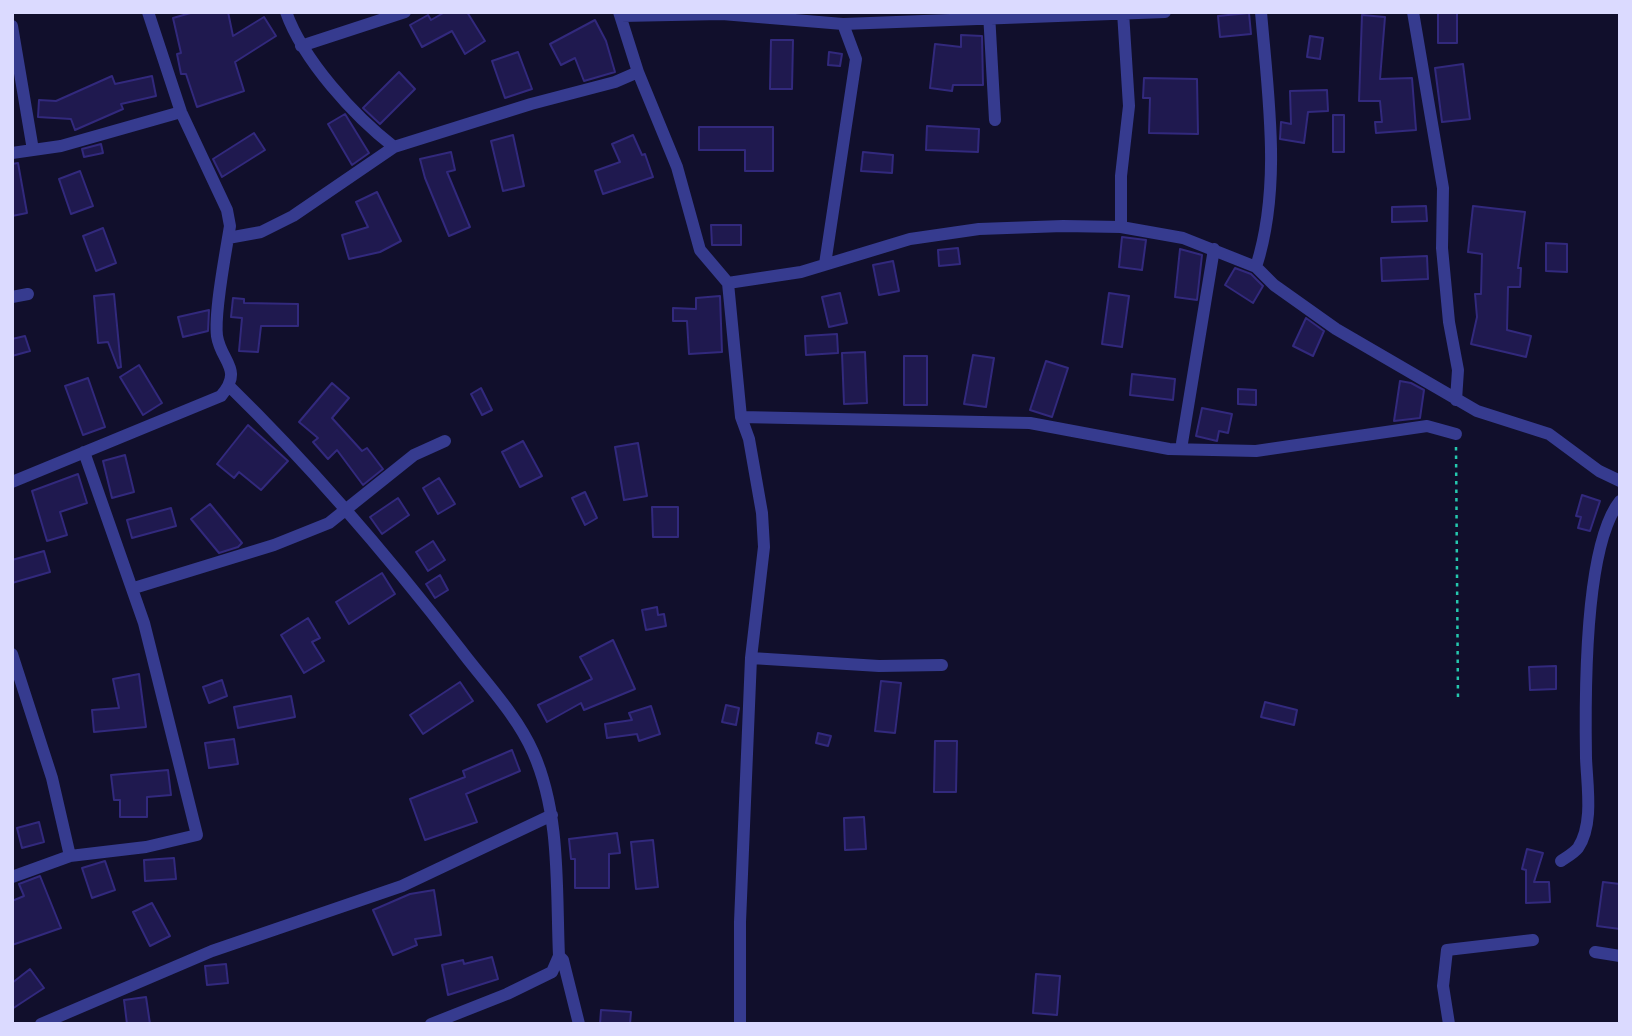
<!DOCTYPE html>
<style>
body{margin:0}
#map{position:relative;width:1632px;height:1036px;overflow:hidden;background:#110f2c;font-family:"Public Sans",sans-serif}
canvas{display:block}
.frame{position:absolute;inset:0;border:14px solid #dbdaff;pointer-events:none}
</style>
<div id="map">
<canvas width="1632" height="1036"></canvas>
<div class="frame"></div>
</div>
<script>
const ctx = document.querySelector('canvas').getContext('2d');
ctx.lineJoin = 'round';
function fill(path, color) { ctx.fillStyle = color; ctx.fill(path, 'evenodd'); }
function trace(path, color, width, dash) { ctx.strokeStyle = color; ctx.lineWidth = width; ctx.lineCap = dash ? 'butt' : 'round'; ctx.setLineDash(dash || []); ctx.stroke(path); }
const building = new Path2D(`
 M194,12H228L233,36L264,17L276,36L235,62L244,91L197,107L186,74H181L177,54L181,53L173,18Z
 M445,12H467L485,41L465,54L452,31L422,47L410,25L428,15L431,20Z
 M1438,12H1457V43H1438Z
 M1249,13L1251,34L1220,37L1218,16Z
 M1362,15L1385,17L1380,79L1412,78L1416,130L1376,133L1375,122H1382L1380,101H1359Z
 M595,20L606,41L615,72L584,81L575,58L561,65L550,44Z
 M961,35L982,36L983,85H953L952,91L930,88L935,44L961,47Z
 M1310,36L1323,38L1320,59L1307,57Z
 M771,40H793L792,89H770Z
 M518,52L532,89L505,98L492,61Z
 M829,52L842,54L840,66L828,65Z
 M1463,64L1470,119L1442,122L1435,68Z
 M399,72L415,89L380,124L363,108Z
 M112,76L115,84L152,76L156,96L121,104L123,109L75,130L71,119L38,117L39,100L56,101Z
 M1144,78L1197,79L1198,134L1149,133L1150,98H1143Z
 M1327,90L1328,111L1308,112L1304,143L1280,139L1281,122L1291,124L1290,91Z
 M345,114L369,153L352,165L328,124Z
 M1333,115H1344V152H1333Z
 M927,126L979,129L978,152L926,150Z
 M699,127H773V171H745V150H699Z
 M254,133L265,150L222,177L213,159Z
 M513,135L524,186L503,191L491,141Z
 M633,135L642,155L645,154L653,177L603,194L595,171L620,162L612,144Z
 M101,144L103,153L84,157L82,149Z
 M451,152L455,170L447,172L470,227L449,236L425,178L420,159Z
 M863,152L893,155L892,173L861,171Z
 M18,163L27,213L12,216V164Z
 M80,171L93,206L71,214L59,179Z
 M377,192L401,241L380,252L349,259L342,235L368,227L356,202Z
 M1426,206L1427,221L1392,222V207Z
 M1473,206L1525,212L1518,268H1521L1520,287H1508L1507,330L1531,336L1526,357L1471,344L1477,317L1475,294H1481L1482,254L1468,252Z
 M711,225H741V245H712Z
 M103,228L116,263L96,271L83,236Z
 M1122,237L1146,240L1142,270L1119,267Z
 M1546,243L1567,244V272L1546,271Z
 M958,248L960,264L939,266L938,250Z
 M1180,249L1202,255L1197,300L1175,297Z
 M1427,256L1428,279L1382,281L1381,258Z
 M893,261L899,291L879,295L873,265Z
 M1235,268L1251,274L1263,286L1253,303L1225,285Z
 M840,293L847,323L829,327L822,297Z
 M1109,293L1129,296L1122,347L1102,344Z
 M114,294L121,367L118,368L108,342L98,343L94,296Z
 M720,296L722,352L689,354L687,321H673V308L696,309V298Z
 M233,298L244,299V303L298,304V326H261L258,352L239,351L242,318L231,317Z
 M209,310L208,331L183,337L178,317Z
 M1306,318L1324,331L1313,356L1293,346Z
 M837,334L838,353L806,355L805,336Z
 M25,336L30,351L12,356V339Z
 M865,352L867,403L844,404L842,353Z
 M973,355L994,358L986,407L964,404Z
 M904,356H927V405H904Z
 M1046,361L1068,368L1052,417L1030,410Z
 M139,365L162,403L143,415L120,377Z
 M1132,374L1175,379L1173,400L1130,395Z
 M88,378L105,427L83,435L65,386Z
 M1400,381L1411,383L1424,390L1420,418L1394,421Z
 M332,383L349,398L332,418L362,451L367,448L383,469L363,485L337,450L328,459L313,442L318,438L299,422Z
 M481,388L492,410L482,415L471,394Z
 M1238,389L1256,390V405L1238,404Z
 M1202,408L1232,414L1228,433L1219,431L1217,441L1196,436Z
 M248,425L288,461L261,490L239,472L234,478L217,464Z
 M523,441L542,476L520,487L502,452Z
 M638,443L647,496L624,500L615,447Z
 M125,455L134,492L112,498L103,461Z
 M78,474L87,503L60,512L67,535L47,541L32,491Z
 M439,478L455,504L438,514L423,488Z
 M585,492L597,518L585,525L572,498Z
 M1582,495L1600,501L1590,531L1578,528L1581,517L1576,516Z
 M398,498L409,515L382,534L370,517Z
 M210,504L242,543L238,547L219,553L191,519Z
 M652,507H678V537H653Z
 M171,508L176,526L132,538L127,520Z
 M433,541L445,560L428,571L416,552Z
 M44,551L50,572L12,583V560Z
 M382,573L395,594L349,624L336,602Z
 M440,575L448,590L435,598L426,584Z
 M657,607L658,615L664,614L666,626L646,630L642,610Z
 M308,618L320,638L312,642L324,661L304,673L281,635Z
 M613,640L635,689L584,710L581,703L547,722L538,705L592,679L580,657Z
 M1556,666V689L1530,690L1529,667Z
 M139,674L146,727L94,732L92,710L119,708L113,679Z
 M222,680L227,696L209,703L203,687Z
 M881,681L901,683L895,733L875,731Z
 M460,682L473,701L423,734L410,715Z
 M291,696L295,717L238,728L234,707Z
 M1265,702L1297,710L1294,725L1261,717Z
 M726,705L739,708L736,725L722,722Z
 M651,706L660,734L639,741L637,734L607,738L605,724L632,720L629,713Z
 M818,733L831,736L828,746L816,743Z
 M234,739L238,764L209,768L205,743Z
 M935,741H957L956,792H934Z
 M512,750L520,771L466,794L477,822L425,840L410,799L465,777L463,771Z
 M168,770L171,795L147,797V817H120V800H114L111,775Z
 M864,817L866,849L845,850L844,818Z
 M39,822L44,842L22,848L17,828Z
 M617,833L620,853L609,854V888H575V859H571L569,839Z
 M653,840L658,887L636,889L631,842Z
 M1527,849L1543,853L1534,882H1549L1550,902L1526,903V870L1522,869Z
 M174,858L176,879L145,881L144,860Z
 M105,861L115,890L92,898L82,868Z
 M40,876L61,928L12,945V901L24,896L19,884Z
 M1603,882L1620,884V929L1597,926Z
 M434,890L441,935L415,939L417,945L393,955L373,910L410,894Z
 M152,903L170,936L150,946L133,912Z
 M492,957L498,979L448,995L442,965L463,960L464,964Z
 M226,964L228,983L207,985L205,966Z
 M30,969L44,988L12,1009V983Z
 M1036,974L1060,976L1057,1015L1033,1013Z
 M146,997L150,1024H127L124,1000Z
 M601,1010L631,1012L630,1024H600Z`);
fill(building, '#1f194f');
trace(building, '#32297d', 2);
trace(new Path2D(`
 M1456,447L1458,699`), '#25c8ae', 2.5, [3.5, 5]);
trace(new Path2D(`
 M286,12C303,60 354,116 394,147
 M619,12L638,72L677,167L700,250L728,283L741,417L749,439L762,513L764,547L751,658L740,922V1024
 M1413,12L1443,188L1442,248L1449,322L1458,370L1456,400
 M989,13L995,120
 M621,16L722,14L843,24L1165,12
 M12,26L33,150
 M301,46L405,12
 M12,153L61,146L181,112
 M1121,227V176L1129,106L1123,12
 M228,238L261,232L293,216L394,147L531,104L615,82L638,72
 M825,264L856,59L843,24
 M1256,267L1274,285L1336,329L1477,411L1549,434L1599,471L1620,481
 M728,283L801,272L910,239L979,229L1063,226L1121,227L1183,238L1256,267C1282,186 1268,96 1261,12
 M12,297L28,294
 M229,386C313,468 388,556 460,649C484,681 517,715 533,752C561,815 556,889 559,956L552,972L507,994L431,1024
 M741,417L1030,423L1169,449L1256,451L1427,426L1456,434
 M1182,443L1214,249
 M12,482L221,396C244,369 221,362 217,336C214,312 226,251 230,226L227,210L181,112L148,12
 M134,588L274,545L329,523L414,455L445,441
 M12,654L52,778L70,856
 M751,658L879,666L942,665
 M1561,861C1567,857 1574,853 1578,848C1594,824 1587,785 1586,758C1585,699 1584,546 1620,501
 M12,877L70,856L146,847L197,835L144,623L84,452
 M1595,952L1620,956
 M559,956L563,960L579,1024
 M41,1024L212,951L402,886L552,815
 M1449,1024L1443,986L1447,950L1533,940`), '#363b8f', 12);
</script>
